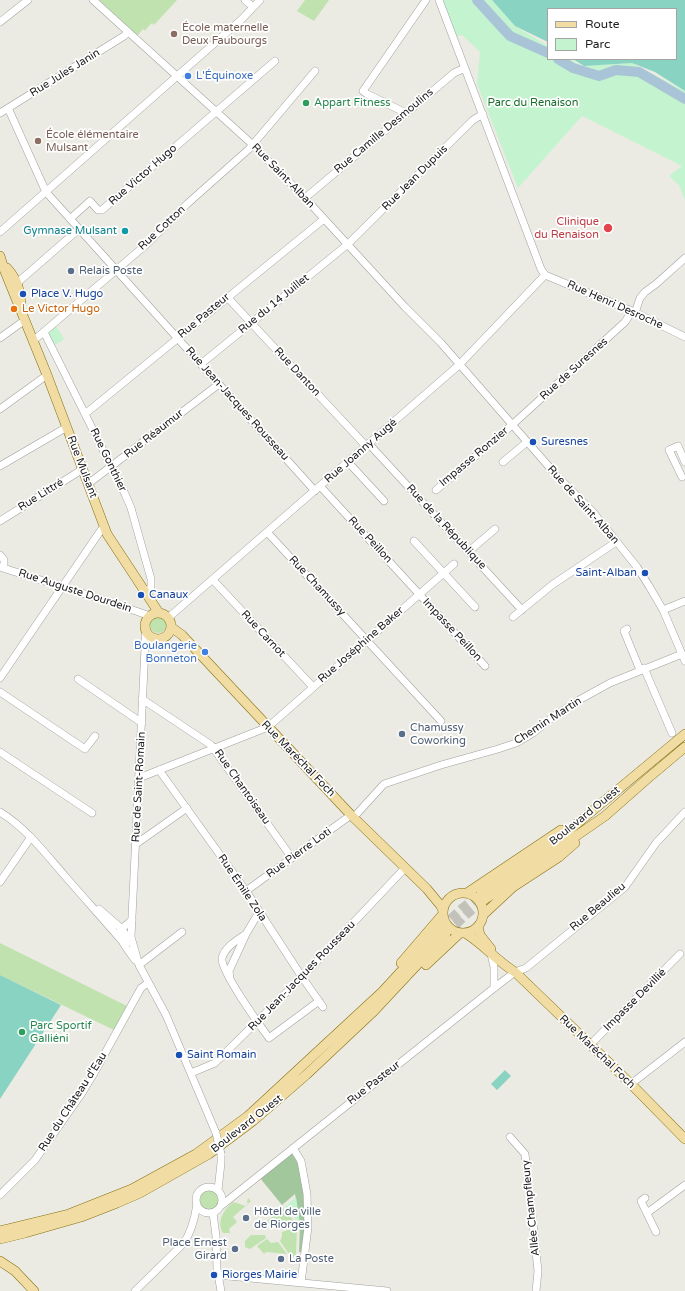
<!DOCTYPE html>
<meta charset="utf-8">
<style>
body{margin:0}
#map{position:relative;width:685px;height:1291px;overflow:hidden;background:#ecebe3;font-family:"Varela Round",sans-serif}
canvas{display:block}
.legend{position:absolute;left:547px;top:8px;width:130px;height:52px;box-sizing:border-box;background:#fff;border:1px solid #a4a4a4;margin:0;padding:5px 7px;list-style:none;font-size:12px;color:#1c1c1c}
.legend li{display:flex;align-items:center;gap:8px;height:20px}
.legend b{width:20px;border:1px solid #a4a4a4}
</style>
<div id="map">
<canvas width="685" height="1291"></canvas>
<ul class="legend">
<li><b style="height:5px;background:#f1dca3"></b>Route</li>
<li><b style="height:11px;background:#c4f3cf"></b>Parc</li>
</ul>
</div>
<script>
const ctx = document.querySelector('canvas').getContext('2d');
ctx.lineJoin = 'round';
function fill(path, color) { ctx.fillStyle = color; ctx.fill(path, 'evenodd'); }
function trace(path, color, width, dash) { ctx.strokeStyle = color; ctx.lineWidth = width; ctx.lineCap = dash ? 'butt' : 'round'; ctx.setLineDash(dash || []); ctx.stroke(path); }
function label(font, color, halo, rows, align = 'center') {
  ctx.font = font + ' "Varela Round",sans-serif'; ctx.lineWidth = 3.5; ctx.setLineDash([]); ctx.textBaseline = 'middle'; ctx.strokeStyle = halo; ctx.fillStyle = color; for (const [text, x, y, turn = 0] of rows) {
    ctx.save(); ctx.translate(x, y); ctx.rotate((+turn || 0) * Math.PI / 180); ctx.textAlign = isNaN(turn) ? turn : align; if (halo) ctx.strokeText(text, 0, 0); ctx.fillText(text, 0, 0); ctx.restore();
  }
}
fill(new Path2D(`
 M99,0H177L154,25L152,23L146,29V31L143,29L137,36Z
 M305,0H329L314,21L297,11Z
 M150 625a8 8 0 1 1 16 0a8 8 0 1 1-16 0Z
 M0,943L127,1006L114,1030L0,975Z
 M199 1200a10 10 0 1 1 20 0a10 10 0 1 1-20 0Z
 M248,1198L251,1201L233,1217L237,1222L229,1229L230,1233H223C216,1222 224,1209 233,1202L246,1206L248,1204L247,1202Z
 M283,1208L297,1225L282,1230L276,1227H270L268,1220Z
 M297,1227L296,1256L291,1257L280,1241L282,1237V1232Z
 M251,1235H265L266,1238L250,1249L245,1247V1241Z
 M267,1239L271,1243L278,1242L287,1254L266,1252L264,1254L257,1246Z`), '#bfe2ae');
fill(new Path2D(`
 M292,1153C311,1182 305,1219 304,1252H299L300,1224L295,1194L282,1205L260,1178Z`), '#a2c79c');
fill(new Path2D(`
 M443,0H492L515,26L548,46V59H570L582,66L632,63L685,91V200L679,185L669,176L682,166L582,116L518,188L477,84L480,52L462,35L453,37Z
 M56,326L64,339L54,346L48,334L49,331Z
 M296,1197L300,1224L285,1207Z`), '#c4f3cf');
fill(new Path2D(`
 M492,0H685V91L655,72L632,63L584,66L573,59H676V9H548V42L515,26Z
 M0,975L61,1005L0,1099Z
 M505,1070L511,1076L497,1090L491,1084Z`), '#89d3c3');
trace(new Path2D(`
 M477,0L510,36L548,53
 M558,59L573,68L599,76L616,70L639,72L685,99`), '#a8c4d6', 10);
trace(new Path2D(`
 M441,928L461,909L481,894
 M446,934L466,915L484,900`), '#c2c2bb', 9, [9, 4.5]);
const minor = new Path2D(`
 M93,0L253,145L305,198L405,307L441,343L558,477L592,511L637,567L649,586L663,610L685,661
 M245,0L253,7
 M439,0L541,269L545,275
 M0,22L28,0
 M8,108L46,192L315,491
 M0,113L124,36L128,32
 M406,113L367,94L363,91L426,0
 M305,198L454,73L465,68
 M70,219L90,201L98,210H102L275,61
 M0,232L242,19L260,0
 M545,275L632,311L685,337
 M17,283L79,229
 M227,297L366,446
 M635,313L640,298L645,292L656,284L685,258
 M44,332L125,494L131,508L151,579V586L148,596
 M0,338L25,320
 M33,341L148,243L187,204L249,149L315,71
 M201,364L348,244L473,120L483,114
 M0,409L47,375
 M85,414L324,219
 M369,444L522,610
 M348,462L384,501
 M503,462L527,442
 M0,466L67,427
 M682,477L669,450L678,446L685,462
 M88,484L219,384
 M320,486L485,666
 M436,490L512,425L625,322L632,311
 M0,521L83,469
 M267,532L441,721
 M414,541L475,607
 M468,552L495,529
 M0,555L4,560V568
 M0,567L110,602L150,616
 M213,580L313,687
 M663,610L685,601
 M513,617L552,585L616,542
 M168,618L459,365L545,275
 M146,627L131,937L139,965L166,1015L216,1133
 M627,629L624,631L640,670
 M146,647L147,643L154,638
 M644,668L672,733
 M0,678L101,530L105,527
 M78,679L142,723
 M0,692L85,749L95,736
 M142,699L211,745L292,858
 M0,752L92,813
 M159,770L246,891L302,977L323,1007
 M139,778L268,727L454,564
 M0,812C26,828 45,853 65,876C84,898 103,919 122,941
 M354,817L384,784L441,765L498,749L516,743L533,733L554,716L579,700L610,683L682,654
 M136,844L187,808
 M0,882L31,837
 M246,891L351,815
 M99,909L122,929L130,942
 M132,920C129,923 121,928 120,932C118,939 131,954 135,960
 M246,934L259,912
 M491,954L494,967V988
 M139,965L182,932
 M230,979L229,971L246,934C237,940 225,947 222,958C220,970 260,1026 269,1038L319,1001
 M590,1045L680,954
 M191,1073L215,1063L302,977L405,868
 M631,1084L685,1042
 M510,1137L525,1154L532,1214L538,1271L536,1291
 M293,1148L301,1161L307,1194L308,1227L301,1283
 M196 1200a13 13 0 1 1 26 0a13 13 0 1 1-26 0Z
 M218,1190L221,1163V1154
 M0,1195L35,1160L82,1093L93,1075L141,988L148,983
 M645,1198L641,1201L656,1232
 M222,1205L494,988L515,972L526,968L625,887L656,843L685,812
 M213,1213L216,1236L217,1269L221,1291
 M647,1213L685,1185
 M218,1275L387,1291
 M135,1291L183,1244C191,1233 195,1217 197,1204`);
const major = new Path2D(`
 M0,256L4,269L47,375L107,534L159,613
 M7,268C18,281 19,287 21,304
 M145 626a13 13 0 1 1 26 0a13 13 0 1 1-26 0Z
 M171,627L182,635L351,815L427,889L441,906L443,911
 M443 913a20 20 0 1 1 40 0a20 20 0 1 1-40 0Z
 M467,893L561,830
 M481,894L550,846L685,734
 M484,900L605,816L647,779L685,747
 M484,914L513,887L559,857L575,843
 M478,927L480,935L491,949
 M465,933C483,944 497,961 515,972L631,1084L685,1139
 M401,963L443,914
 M426,965L460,933
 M0,1231L69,1214L132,1189L196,1154L248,1116L356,1016L382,992L441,928
 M0,1239L25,1233L81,1217L117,1203L140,1193L209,1154L253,1121L306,1075L374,1011L446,934
 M0,1261L15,1271L34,1291`);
trace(minor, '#a0a0a0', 8);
trace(major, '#857010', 10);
trace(minor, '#fff', 7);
trace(major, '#f1dca3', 9);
const minorBridge = new Path2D(`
 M216,1133L221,1154`);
trace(minorBridge, '#a0a0a0', 8, []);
trace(minorBridge, '#fff', 7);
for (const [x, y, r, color] of [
 [174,34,4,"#8d6e63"],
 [188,76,4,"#3f7fe0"],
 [306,103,4,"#2e9e5b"],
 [38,141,4,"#8d6e63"],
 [608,228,5,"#e0444e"],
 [125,231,4,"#0f9aa8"],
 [71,271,4,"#5c6f8a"],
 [23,294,4,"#1a4fb4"],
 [14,309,4,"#e8710a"],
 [533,442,4,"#1a4fb4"],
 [645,573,4,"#1a4fb4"],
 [141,595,4,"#1a4fb4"],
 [205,652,4,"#3f7fe0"],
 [402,734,4,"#5c6f8a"],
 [22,1032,4,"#2e9e5b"],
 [179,1055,4,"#1a4fb4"],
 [246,1218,4,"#5c6f8a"],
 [235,1249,4,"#5c6f8a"],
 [281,1259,4,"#5c6f8a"],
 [214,1275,4,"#1a4fb4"]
]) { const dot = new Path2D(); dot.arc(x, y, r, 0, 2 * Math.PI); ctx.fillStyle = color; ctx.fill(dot); trace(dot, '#fff', 1.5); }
label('11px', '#785e54', '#fff', [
 ["École maternelle",182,28],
 ["Deux Faubourgs",182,41],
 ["École élémentaire",46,135],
 ["Mulsant",46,148]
], 'left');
label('11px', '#1c1c1c', '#fff', [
 ["Rue Jules Janin",65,73,-32],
 ["Rue Camille Desmoulins",384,131,-40],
 ["Rue Victor Hugo",143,175,-41],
 ["Rue Saint-Alban",283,176,46],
 ["Rue Jean Dupuis",415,178,-45],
 ["Rue Cotton",162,228,-43],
 ["Rue du 14 Juillet",274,304,-39],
 ["Rue Henri Desroche",615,305,24],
 ["Rue Pasteur",204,316,-40],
 ["Rue de Suresnes",574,369,-42],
 ["Rue Danton",297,372,47],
 ["Rue Jean-Jacques Rousseau",237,404,48],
 ["Rue Réaumur",154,434,-38],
 ["Rue Joanny Augé",361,451,-41],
 ["Impasse Ronzier",474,457,-40],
 ["Rue Gonthier",108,460,64],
 ["Rue Mulsant",82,467,69],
 ["Rue Littré",41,495,-32],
 ["Rue de Saint-Alban",583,505,48],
 ["Rue de la République",446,527,47],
 ["Rue Peillon",370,540,47],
 ["Rue Chamussy",317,586,47],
 ["Rue Auguste Dourdein",75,591,18],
 ["Impasse Peillon",452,630,47],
 ["Rue Carnot",263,634,47],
 ["Rue Joséphine Baker",361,645,-41],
 ["Chemin Martin",548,721,-33],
 ["Rue Maréchal Foch",298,759,46],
 ["Rue de Saint-Romain",139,787,-87],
 ["Rue Chantoiseau",242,787,55],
 ["Boulevard Ouest",585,816,-39],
 ["Rue Pierre Loti",299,853,-36],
 ["Rue Émile Zola",242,888,56],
 ["Rue Beaulieu",598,907,-40],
 ["Rue Jean-Jacques Rousseau",302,976,-46],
 ["Impasse Devillié",635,1000,-45],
 ["Rue Maréchal Foch",597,1052,44],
 ["Rue Pasteur",374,1083,-38],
 ["Rue du Château d'Eau",73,1102,-57],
 ["Boulevard Ouest",247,1124,-38],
 ["Allée Champfleury",531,1208,-96]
]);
label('11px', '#366cbe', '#fff', [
 ["L'Équinoxe",196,76],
 ["Boulangerie",197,646,"right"],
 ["Bonneton",197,659,"right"]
], 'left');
label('11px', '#27864d', '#fff', [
 ["Appart Fitness",314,103],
 ["Parc Sportif",30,1026],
 ["Galliéni",30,1039]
], 'left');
label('11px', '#176e2c', '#fff', [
 ["Parc du Renaison",533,103]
]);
label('11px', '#be3a42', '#fff', [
 ["Clinique",599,222],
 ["du Renaison",599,235]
], 'right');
label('11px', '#0d838f', '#fff', [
 ["Gymnase Mulsant",117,231]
], 'right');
label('11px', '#4e5e75', '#fff', [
 ["Relais Poste",79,271],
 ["Chamussy",410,728],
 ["Coworking",410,741],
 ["Hôtel de ville",254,1212],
 ["de Riorges",254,1225],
 ["Place Ernest",227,1243,"right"],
 ["Girard",227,1256,"right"],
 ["La Poste",289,1259]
], 'left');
label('11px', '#164399', '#fff', [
 ["Place V. Hugo",31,294],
 ["Suresnes",541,442],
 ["Saint-Alban",637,573,"right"],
 ["Canaux",149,595],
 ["Saint Romain",187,1055],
 ["Riorges Mairie",222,1275]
], 'left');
label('11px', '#c56008', '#fff', [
 ["Le Victor Hugo",22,309]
], 'left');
</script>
